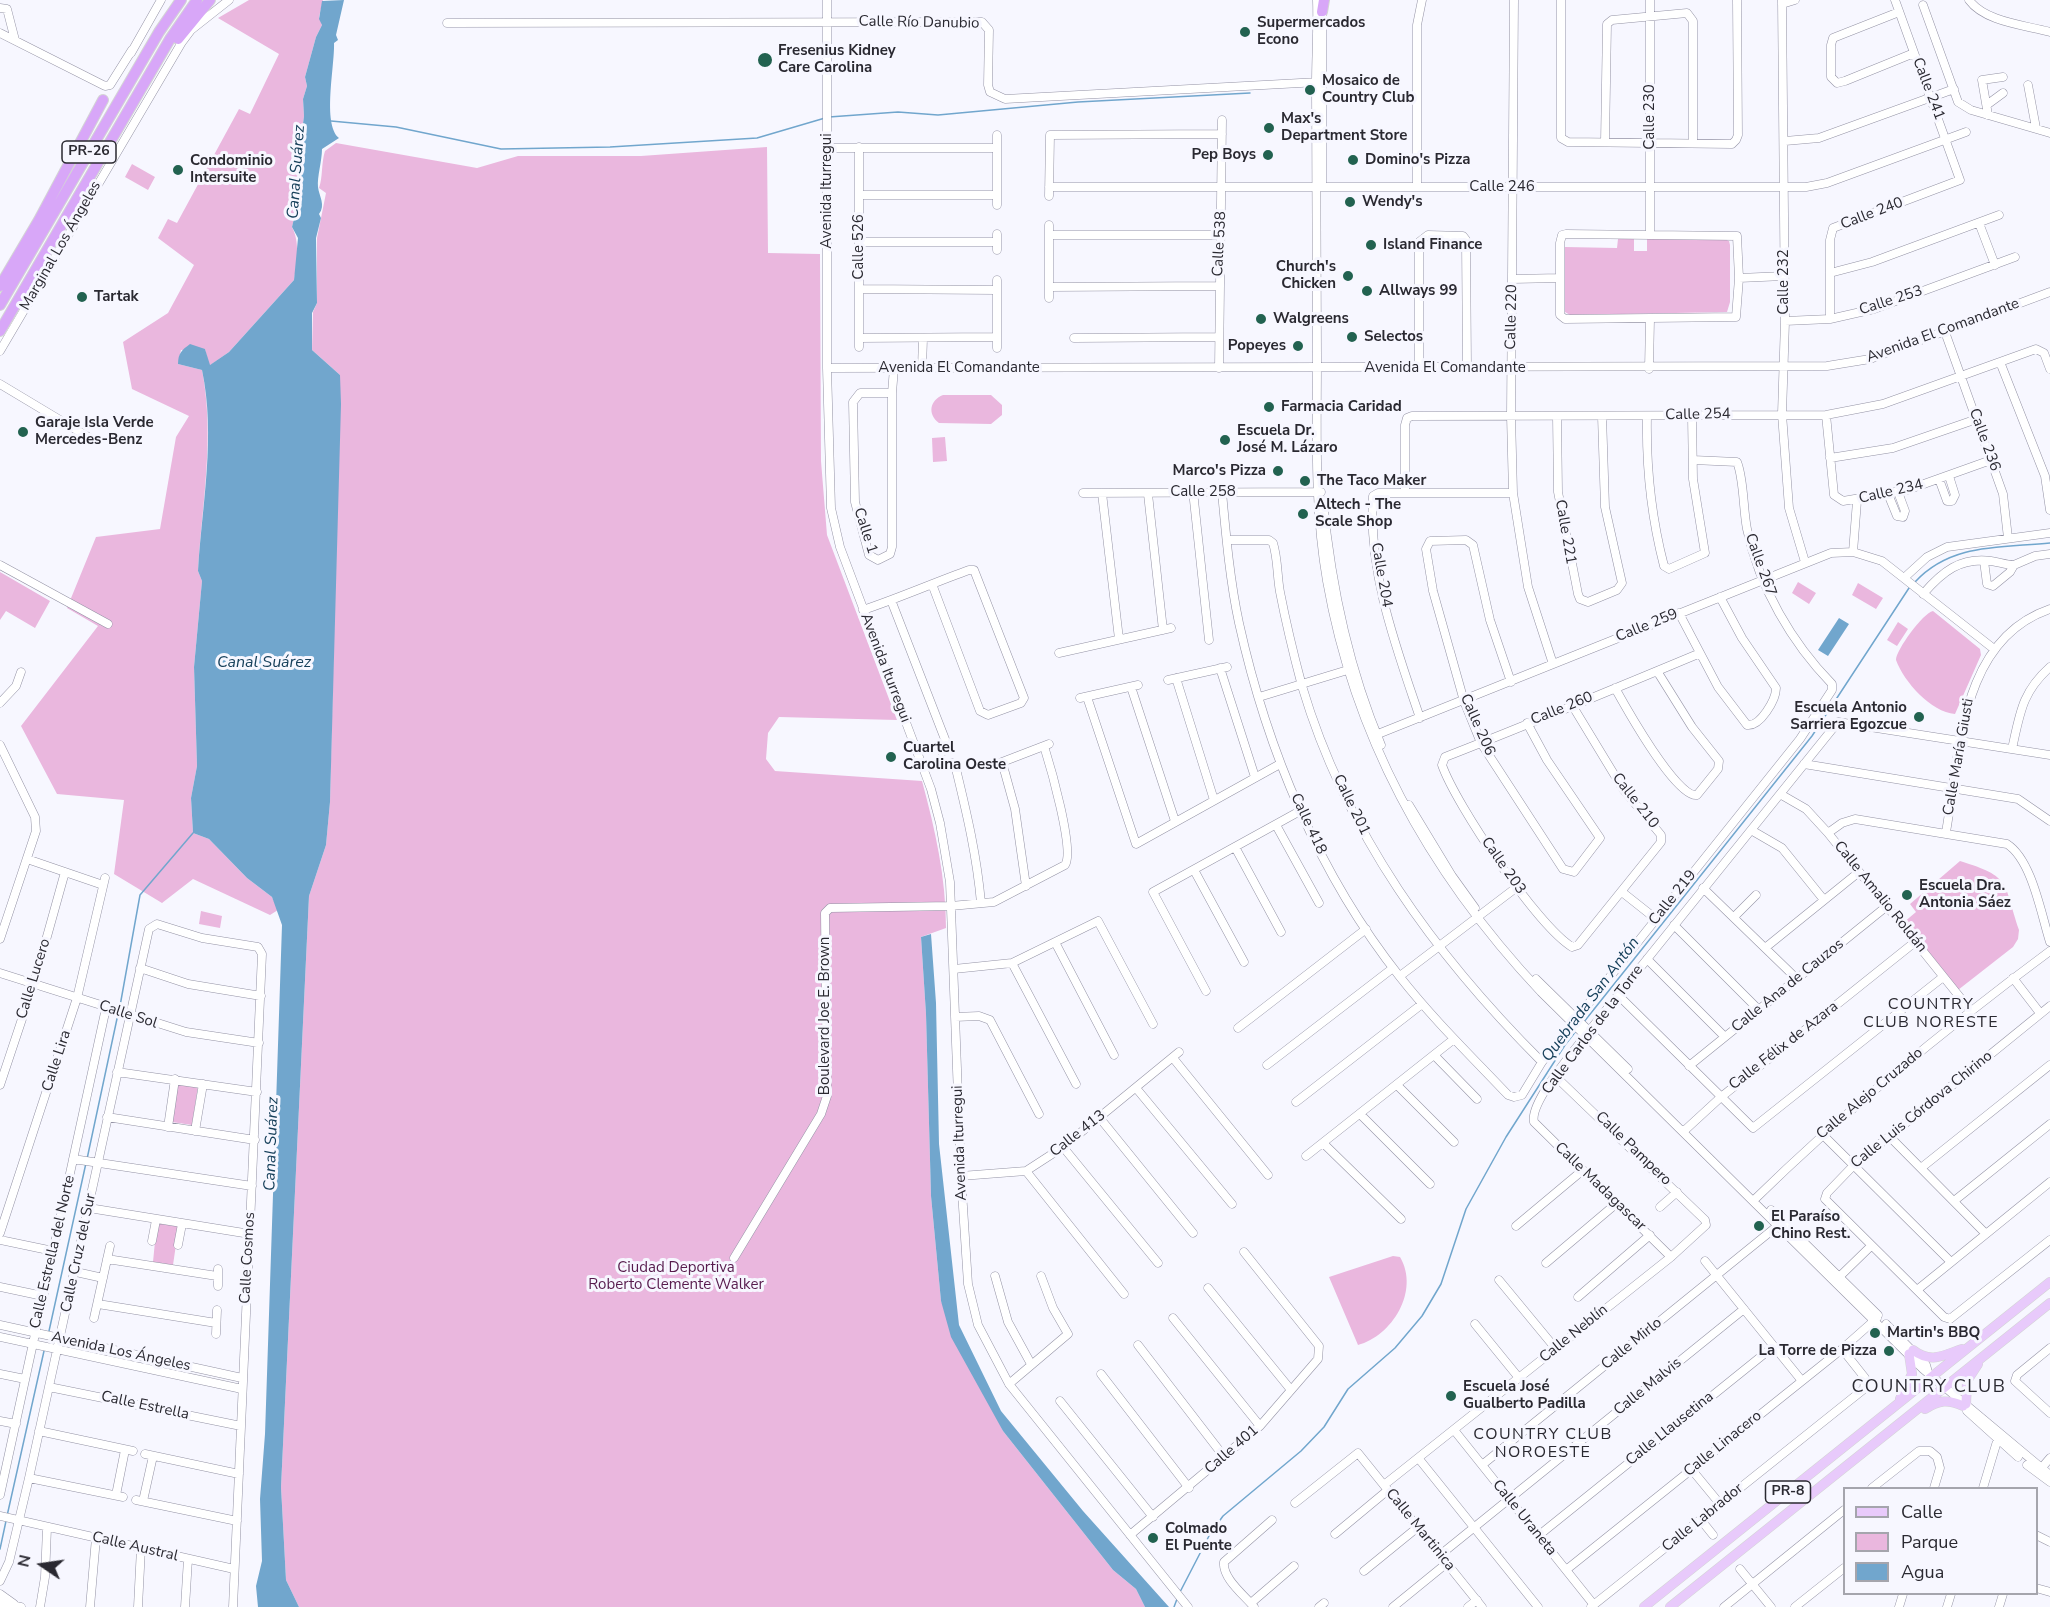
<!DOCTYPE html>
<meta charset="utf-8">
<style>
body{margin:0}
#map{position:relative;width:2050px;height:1607px;overflow:hidden;background:#f7f7ff;font-family:"Nunito Sans",sans-serif}
canvas{display:block}
.legend{position:absolute;left:1843px;top:1487px;width:195px;height:108px;box-sizing:border-box;background:#f7f7ff;border:2px solid #a5a5ad;margin:0;padding:8px 10px;list-style:none;font-size:18px;color:#2a2931}
.legend li{display:flex;align-items:center;gap:12px;height:30px}
.legend b{width:30px;border:2px solid #a5a5ad}
.north{position:absolute;left:12px;top:1535px;width:60px;height:60px;-webkit-text-stroke:4px #f7f7ff;paint-order:stroke;rotate:283deg;font-size:16px;font-weight:700;line-height:24px;text-align:center;color:#2a2931}
.north::after{content:'';display:block;margin:auto;width:21px;height:27px;background:#2a2931;clip-path:polygon(50% 0,100% 100%,50% 72%,0 100%)}
</style>
<div id="map">
<canvas width="2050" height="1607"></canvas>
<ul class="legend">
<li><b style="height:8px;background:#e8cafb"></b>Calle</li>
<li><b style="height:16px;background:#eab7de"></b>Parque</li>
<li><b style="height:16px;background:#71a6cd"></b>Agua</li>
</ul>
<div class="north">N</div>
</div>
<script>
const ctx = document.querySelector('canvas').getContext('2d');
ctx.lineJoin = 'round';
function fill(path, color) { ctx.fillStyle = color; ctx.fill(path, 'evenodd'); }
function trace(path, color, width, dash) { ctx.strokeStyle = color; ctx.lineWidth = width; ctx.lineCap = dash ? 'butt' : 'round'; ctx.setLineDash(dash || []); ctx.stroke(path); }
function label(font, color, halo, rows, align = 'center') {
  ctx.font = font + ' "Nunito Sans",sans-serif'; ctx.lineWidth = 6; ctx.setLineDash([]); ctx.textBaseline = 'middle'; ctx.strokeStyle = halo; ctx.fillStyle = color; for (const [text, x, y, turn = 0] of rows) {
    ctx.save(); ctx.translate(x, y); ctx.rotate((+turn || 0) * Math.PI / 180); ctx.textAlign = isNaN(turn) ? turn : align; if (halo) ctx.strokeText(text, 0, 0); ctx.fillText(text, 0, 0); ctx.restore();
  }
}
fill(new Path2D(`
 M249,0H323L319,17L322,25L316,37L305,77L307,86L303,99L304,116L298,162L300,193L292,227C300,242 297,263 294,280L229,352L209,366L205,349L181,350L178,364L202,370C215,437 202,504 198,571L202,581L194,667L197,766L191,798L193,833L209,839L247,878L272,897L278,910L270,915L193,879L162,903L114,874L124,800L57,794L21,726L98,626L67,608L96,537L160,529L176,437L189,416L132,389L123,342L168,313L194,265L158,238L168,219L177,223L239,109L250,114L279,54L218,18Z
 M336,143L477,168L518,156H641L767,147L768,253L820,254L821,461L827,535L897,720L779,717L768,733L766,759L775,771L922,781C935,829 946,877 946,928L921,937L926,1014L931,1196L941,1301L1003,1431L1113,1570L1136,1589L1145,1607H299L286,1580L281,1487L309,896L326,845L330,802L340,375L312,350L313,312L317,303V238L326,193L319,188C323,177 321,164 325,151Z
 M132,164L155,177L148,190L125,177Z
 M1722,238L1729,241L1730,245V302L1727,312L1570,315L1565,312V247L1617,248L1618,239H1634V251H1647V239Z
 M943,395H991L1002,405V415L991,424L939,423C927,414 930,400 943,395Z
 M945,437L947,461L933,462L932,438Z
 M0,572L50,601L35,628L6,611L0,620Z
 M1798,582L1816,593L1809,604L1792,593Z
 M1858,583L1883,598L1876,609L1852,595Z
 M1933,611L1980,649L1981,655L1955,714C1931,712 1904,682 1896,660C1896,650 1923,613 1933,611Z
 M1898,622L1908,629L1897,646L1887,640Z
 M1960,861C2012,877 2003,882 2019,930L2018,939L2013,947L1958,990L1903,923L1916,912L1910,904Z
 M201,911L222,916L220,928L199,924Z
 M178,1083L198,1086L192,1125L172,1122Z
 M157,1221L179,1224L173,1265L153,1262Z
 M1393,1256L1400,1257C1420,1291 1392,1336 1358,1345L1329,1277Z`), '#eab7de');
fill(new Path2D(`
 M344,0L336,35L338,40L334,43C335,66 322,124 339,138L322,149C322,161 317,177 318,187C319,196 326,205 319,214L321,218L316,238L317,303L312,313V350L340,375L341,404L330,802L326,845L309,896L281,1487L286,1580L299,1607H258L256,1586L262,1561L260,1499L265,1434L282,925L272,897L247,878L209,839L193,833L191,798L197,766L194,667L202,581L198,571C202,505 216,436 202,370L178,364C178,353 182,350 190,344L205,349L210,365L229,352L294,280L298,238L292,227L300,193L298,162L304,116L303,99L307,86L305,77L316,37L322,25L319,19L322,1Z
 M1839,618L1849,624L1828,656L1818,650Z
 M931,934L936,1003L939,1144L959,1325L1001,1411L1083,1511L1169,1607H1145L1136,1589L1113,1570L1003,1431L951,1337L941,1301L931,1196L926,1014L921,937Z`), '#71a6cd');
trace(new Path2D(`
 M829,117L898,112L938,115L1078,102L1250,93
 M331,121L396,127L501,149L610,147L757,138L825,118
 M1915,582C1951,543 2000,548 2050,543
 M120,1006L140,895L193,833
 M1583,1023L1812,736L1909,588
 M87,1159L118,1014
 M49,1331L86,1163
 M7,1516L44,1351
 M0,1549L6,1521
 M1180,1592L1210,1534L1223,1516L1301,1451L1324,1427L1348,1389L1395,1348L1422,1316L1441,1284L1466,1209L1506,1137L1565,1045L1576,1031
 M1174,1607L1177,1599`), '#71a6cd', 1.5);
const minor = new Path2D(`
 M827,0V368L831,508L840,547L931,789L940,823L950,882L961,1176L968,1284L978,1325L1009,1384L1188,1607
 M1317,0C1318,28 1316,56 1316,85C1316,176 1317,268 1317,359C1317,433 1314,508 1327,581C1355,740 1431,875 1541,992L1923,1369L2050,1475
 M1514,0L1511,416L1513,493L1528,587L1553,664
 M1561,0V138L1568,142L1732,144L1736,140L1738,135L1737,0
 M1782,0L1785,321L1782,414L1789,508L1805,562
 M1969,0C1985,22 2025,25 2050,32
 M1782,4L1795,0
 M1923,5L1958,102L1971,110L2050,133
 M0,8L7,9L15,40
 M1899,12L1833,38L1831,45V77L1837,83L1845,81L1914,53
 M447,23L982,22L989,30L988,85L990,92L1005,99L1319,82
 M0,33L105,86L110,85L132,50
 M131,53L161,0
 M2028,85L2036,128
 M1988,104L2003,93
 M1988,115L1982,80L2003,77
 M1785,141L1819,138L1954,89
 M1605,142L1607,24L1612,20L1687,13L1693,21V143
 M827,148H997
 M1322,186V9
 M1049,187H1806L1827,183L1966,132
 M1417,187V25L1422,0
 M859,195H997
 M1049,196L1050,135L1222,134
 M997,205V135
 M1979,223L1995,265
 M1049,225V298
 M1650,233V0
 M997,234V250
 M1566,234L1737,236L1739,278L1736,317L1565,319L1560,315V243L1562,235Z
 M1049,235H1222
 M859,242H997
 M1830,273L1872,262L1999,215
 M1739,278L1784,276
 M1512,279L1560,278
 M1049,287L1218,286
 M859,289L997,290
 M1830,319V240L1833,228L1960,180L1895,0
 M1785,321L1830,319L1874,309L2015,257
 M1945,332L2003,494L2008,538
 M859,338L997,337
 M1074,338L1219,337
 M859,347V147
 M997,348V280
 M0,351L182,42L191,30L229,0
 M2000,362L2045,476L2050,510
 M827,368L1827,366L1870,359L2050,292
 M922,368L923,338
 M1219,368L1222,120
 M1419,368V242L1428,235L1463,236L1466,240L1467,368
 M1649,369L1650,319
 M0,384L95,441
 M860,393H892V547L890,554L878,560L869,555L855,502L853,402Z
 M892,393L894,368
 M1826,415L1834,495L1843,501L1907,490L1991,460
 M1557,416L1558,492L1578,594L1580,599L1588,602L1617,590L1622,583L1605,507L1602,416
 M1647,416C1646,467 1651,516 1664,566L1669,569L1705,553L1693,479L1692,416
 M1830,458L1893,448L1977,419
 M1939,479L1947,501H1952L1955,495L1949,476
 M1193,491L1209,640
 M1222,492C1226,536 1230,581 1239,623C1267,750 1319,875 1400,977C1433,1019 1471,1056 1508,1095L1514,1097L1522,1095L1542,1062L1573,1023L1800,739L1832,690V684C1792,643 1759,587 1747,529C1743,509 1744,479 1737,462L1693,460
 M1083,493L1321,492
 M1102,493L1119,639
 M1405,493V425L1407,418L1412,416L1826,415L1883,404L2036,349L2044,353L2050,369
 M1148,494L1163,630
 M1888,494L1897,516L1903,517L1905,511L1898,492
 M1323,501C1331,585 1348,667 1381,745
 M1227,540H1269L1273,543C1278,559 1277,576 1280,592C1286,623 1294,656 1302,686C1346,834 1435,955 1542,1062
 M1853,552L1857,501
 M1984,561L1987,584L1993,586L2010,572L2014,565L2035,556L2050,554
 M0,565L108,624
 M1904,578L1927,557L1947,547L2050,533
 M1923,594C1942,572 1960,557 1991,561C1999,562 2006,565 2014,565
 M891,600L948,747L942,752
 M863,610C899,598 933,583 969,570H974L1024,698L1021,703L988,715L980,711L932,584
 M1679,613L1718,687L1747,725C1760,727 1776,700 1776,688L1742,638L1720,597
 M1059,653L1171,628
 M1220,668L1255,777
 M1176,678L1214,800
 M1168,680L1227,667
 M1511,682L1490,620L1473,545L1466,540L1430,541L1426,549L1433,591L1464,701L1481,743L1563,869L1574,872L1600,838L1547,760L1527,723
 M1131,687L1175,821
 M1615,688C1625,706 1677,799 1697,795L1718,769L1719,761L1692,727L1657,671
 M1087,697L1136,844L1280,764
 M1259,697L1351,669
 M1080,698L1138,685
 M0,703L16,686L21,672
 M1572,705L1623,789L1661,835V842L1578,945L1572,947C1537,925 1456,805 1442,765L1445,757C1530,724 1614,689 1698,654
 M1420,718C1396,647 1368,573 1373,496L1378,493H1513
 M1373,736L1831,553L1853,552L1882,561L1994,649
 M0,745L35,817L36,831L0,939
 M2012,749C2020,713 2022,692 2050,667
 M1002,762L1015,809L1026,886
 M947,764L952,763L956,769C967,814 977,857 981,903
 M997,764L1049,744
 M1804,764L2018,799L2050,821
 M1780,794L1806,809L1828,833L1971,1011
 M1409,805L1452,876L1475,908
 M1276,825L1319,903
 M1751,830L1782,848L1824,900
 M1946,832C1960,754 1959,640 2050,609
 M1828,833L1842,823L1855,819L2007,844C2032,860 2041,914 2050,942
 M1235,847L1281,932
 M27,859L103,885
 M1194,870L1244,962
 M1703,888L1797,979
 M1622,892L1656,919
 M1734,917L1756,895
 M1674,925L1758,1009
 M1056,944L1114,1055
 M1765,948L1859,872
 M1647,959L1724,1036
 M1012,963L1076,1084
 M140,968L188,984L261,996
 M954,969L1012,963L1098,921L1153,1024
 M0,973L186,1032L259,1043
 M1400,976L1517,887
 M2013,978L2040,1013
 M1536,979L1628,1069
 M1206,991L1153,892L1300,811
 M1618,995L1753,1128L1943,977
 M2050,1006L1854,1165L1827,1193L1825,1199L1944,1317L1950,1319L2050,1240
 M955,1017L979,1016L990,1020L1039,1114
 M1238,1028L1366,929
 M1435,1056L1477,1099
 M1173,1058L1268,1175
 M1267,1065L1393,968
 M1689,1066L1887,906
 M117,1072L257,1092
 M0,1085L34,983L65,872
 M1397,1085L1454,1142
 M1136,1088L1232,1204
 M1296,1102L1422,1004
 M1360,1114L1430,1184
 M107,1117L255,1140
 M1099,1117L1193,1233
 M168,1127L175,1079
 M195,1131L203,1084
 M1684,1131L1721,1097L1915,942
 M1822,1134L1951,1262
 M1889,1136L1986,1234
 M1323,1143L1401,1219
 M1063,1147L1158,1263
 M1306,1156L1454,1039
 M73,1159L252,1186
 M1921,1168L2050,1065
 M1026,1171L1124,1294
 M961,1176L1026,1171L1063,1147L1179,1052
 M1754,1200C1846,1110 1946,1028 2050,951
 M1954,1201L2050,1124
 M1660,1207L1677,1192
 M89,1208L250,1234
 M1771,1210L1878,1315
 M1516,1226L1583,1170
 M0,1233L77,998L105,878
 M0,1240L53,1251
 M152,1241L156,1220
 M178,1245L182,1224
 M1671,1257L1534,1122C1529,1103 1574,1051 1586,1035L1838,722L2050,755
 M734,1258L821,1114L827,1096L825,913L830,908L951,906L994,902L1065,865C1075,851 1050,765 1044,746
 M107,1259L217,1276
 M1705,1261L1802,1381
 M1546,1263L1617,1203
 M76,1272L103,1278
 M995,1276L1008,1322L1031,1364
 M1499,1280L1556,1349
 M1836,1280L1871,1246
 M218,1286V1269
 M0,1287L43,1296
 M1208,1288L1291,1390
 M1917,1290L2050,1182
 M1578,1297L1650,1235
 M98,1304L216,1323
 M94,1318L110,1246
 M1173,1318L1260,1426
 M1475,1324L1519,1378
 M1886,1324L1926,1365L1928,1372
 M0,1325L242,1378
 M216,1334L217,1310
 M0,1337L242,1389
 M1138,1345L1225,1458
 M2050,1348L2017,1375L2015,1381L2050,1413
 M0,1374L25,1379
 M1101,1374L1189,1488
 M1009,1384L1068,1334L1053,1308L1041,1276
 M49,1387L241,1426
 M1060,1401L1153,1517
 M1967,1411L2018,1457
 M0,1421L16,1424
 M1454,1430L1594,1605
 M39,1431L133,1451
 M145,1454L239,1474
 M1419,1459L1538,1607
 M1482,1465L1781,1223
 M2027,1465L2050,1482
 M1692,1470L1720,1504
 M2038,1472L2050,1458
 M29,1478L123,1497
 M1384,1485L1671,1257L1706,1225L1705,1220L1555,1076
 M1872,1488L1919,1451H1930L1937,1457L1940,1468L1934,1488
 M1983,1488L1998,1438
 M0,1495L106,1008
 M116,1495L125,1450
 M136,1500L237,1521
 M143,1501L153,1456
 M1295,1503L1358,1453L1482,1607
 M0,1516L234,1569
 M1701,1520L1713,1535
 M1335,1534L1388,1490
 M1130,1535L1260,1426L1318,1359L1319,1346L1244,1252
 M2036,1535L2050,1542
 M1538,1536L1774,1346
 M1440,1555L1744,1309
 M1740,1569L1771,1607
 M1566,1570L1842,1349L1877,1318
 M1364,1571L1418,1527
 M0,1581L9,1562L29,1478L149,929L157,924L202,938L258,947L262,954L233,1607
 M2036,1588L2050,1592
 M0,1594L14,1604
 M0,1603L21,1607
 M1251,1603L1294,1566
 M40,1607L45,1577L47,1528
 M90,1607L96,1538
 M138,1607L141,1548
 M185,1607L188,1559
 M1254,1607C1244,1595 1222,1578 1224,1562L1272,1520
 M1319,1607L1324,1603
 M1393,1607L1447,1563
 M1468,1607L1477,1600
 M1591,1607L1864,1389L1865,1378L1842,1349
 M1724,1607L1844,1510
 M1795,1607L1844,1568
 M1899,1607L1903,1594
 M1947,1607L1951,1594
 M1999,1607L2003,1594`);
const major = new Path2D(`
 M1913,1350C1931,1364 1944,1355 1962,1349
 M1900,1399L1912,1374L1909,1354
 M1966,1404L1967,1381L1978,1364
 M1925,1409C1939,1400 1948,1399 1963,1406
 M1644,1607L2050,1282
 M1670,1607L2050,1303`);
const highway = new Path2D(`
 M1322,12L1324,0
 M178,39L210,0
 M0,286L39,220L103,100
 M0,305L159,32L181,0
 M0,331L170,39L197,0`);
trace(minor, '#9493a5', 9);
trace(major, '#d4d4d6', 10);
trace(highway, '#d4d4d6', 12);
trace(minor, '#fff', 8);
trace(major, '#e8cafb', 9);
trace(highway, '#d8a7f8', 10);
for (const [x, y, r, color] of [
 [1245,32,6,"#226250"],
 [765,60,8,"#226250"],
 [1310,90,6,"#226250"],
 [1269,128,6,"#226250"],
 [1268,155,6,"#226250"],
 [1353,160,6,"#226250"],
 [178,170,6,"#226250"],
 [1350,202,6,"#226250"],
 [1371,245,6,"#226250"],
 [1348,276,6,"#226250"],
 [1367,291,6,"#226250"],
 [82,297,6,"#226250"],
 [1261,319,6,"#226250"],
 [1352,337,6,"#226250"],
 [1298,346,6,"#226250"],
 [1269,407,6,"#226250"],
 [23,432,6,"#226250"],
 [1225,440,6,"#226250"],
 [1278,471,6,"#226250"],
 [1305,481,6,"#226250"],
 [1303,514,6,"#226250"],
 [1919,717,6,"#226250"],
 [891,757,6,"#226250"],
 [1907,895,6,"#226250"],
 [1759,1226,6,"#226250"],
 [1875,1333,6,"#226250"],
 [1889,1351,6,"#226250"],
 [1451,1396,6,"#226250"],
 [1153,1538,6,"#226250"]
]) { const dot = new Path2D(); dot.arc(x, y, r, 0, 2 * Math.PI); ctx.fillStyle = color; ctx.fill(dot); trace(dot, '#f7f7ff', 2); }
for (const [x, y, w] of [
 [89,152,54],
 [1788,1492,45]
]) { const box = new Path2D(); box.roundRect(x - w / 2, y - 11, w, 22, 4.5); ctx.fillStyle = '#f7f7ff'; ctx.fill(box); trace(box, '#2a2931', 1.5); }
label('bold 14px', '#2a2931', null, [
 ["PR-26",89,152],
 ["PR-8",1788,1492]
]);
label('15px', '#2a2931', '#f7f7ff', [
 ["Calle Río Danubio",919,23,1],
 ["Calle 241",1928,89,69],
 ["Calle 230",1650,117,-90],
 ["Calle 246",1502,187],
 ["Avenida Iturregui",827,191,-90],
 ["Calle 240",1872,214,-21],
 ["Calle 538",1220,244,-87],
 ["Marginal Los Ángeles",61,246,-60],
 ["Calle 526",859,247,-90],
 ["Calle 232",1784,282,-90],
 ["Calle 253",1891,301,-18],
 ["Calle 220",1512,317,-89],
 ["Avenida El Comandante",1943,331,-20],
 ["Avenida El Comandante",959,368],
 ["Avenida El Comandante",1445,368],
 ["Calle 254",1698,415,-1],
 ["Calle 236",1984,440,70],
 ["Calle 258",1203,492],
 ["Calle 234",1891,492,-13],
 ["Calle 1",865,531,72],
 ["Calle 221",1565,532,80],
 ["Calle 267",1760,565,70],
 ["Calle 204",1381,575,80],
 ["Calle 259",1647,626,-22],
 ["Avenida Iturregui",885,668,69],
 ["Calle 260",1562,709,-22],
 ["Calle 206",1477,725,66],
 ["Calle María Giusti",1959,757,-80],
 ["Calle 210",1635,801,52],
 ["Calle 201",1351,805,64],
 ["Calle 418",1308,824,65],
 ["Calle 203",1503,866,55],
 ["Calle Amalio Roldán",1880,897,51],
 ["Calle 219",1673,898,-51],
 ["Calle Lucero",34,979,-73],
 ["Calle Ana de Cauzos",1788,986,-39],
 ["Calle Sol",128,1015,18],
 ["Boulevard Joe E. Brown",825,1016,-90],
 ["Calle Carlos de la Torre",1593,1030,-53],
 ["Calle Félix de Azara",1784,1046,-38],
 ["Calle Lira",57,1061,-72],
 ["Calle Alejo Cruzado",1870,1094,-40],
 ["Calle Luis Córdova Chirino",1922,1110,-39],
 ["Calle 413",1078,1134,-38],
 ["Avenida Iturregui",960,1143,-92],
 ["Calle Pampero",1633,1149,44],
 ["Calle Madagascar",1600,1187,44],
 ["Calle Estrella del Norte",53,1252,-77],
 ["Calle Cruz del Sur",79,1253,-78],
 ["Calle Cosmos",248,1258,-87],
 ["Calle Neblín",1574,1334,-39],
 ["Calle Mirlo",1632,1344,-39],
 ["Avenida Los Ángeles",121,1352,12],
 ["Calle Malvis",1648,1387,-39],
 ["Calle Estrella",145,1406,12],
 ["Calle Llausetina",1670,1429,-39],
 ["Calle Linacero",1723,1444,-39],
 ["Calle 401",1232,1450,-41],
 ["Calle Uraneta",1524,1518,51],
 ["Calle Labrador",1703,1518,-39],
 ["Calle Martinica",1420,1530,51],
 ["Calle Austral",135,1547,13]
]);
label('bold 15px', '#2a2931', '#f7f7ff', [
 ["Supermercados",1257,23],
 ["Econo",1257,40],
 ["Fresenius Kidney",778,51],
 ["Care Carolina",778,68],
 ["Mosaico de",1322,81],
 ["Country Club",1322,98],
 ["Max's",1281,119],
 ["Department Store",1281,136],
 ["Pep Boys",1256,155,"right"],
 ["Domino's Pizza",1365,160],
 ["Condominio",190,161],
 ["Intersuite",190,178],
 ["Wendy's",1362,202],
 ["Island Finance",1383,245],
 ["Church's",1336,267,"right"],
 ["Chicken",1336,284,"right"],
 ["Allways 99",1379,291],
 ["Tartak",94,297],
 ["Walgreens",1273,319],
 ["Selectos",1364,337],
 ["Popeyes",1286,346,"right"],
 ["Farmacia Caridad",1281,407],
 ["Garaje Isla Verde",35,423],
 ["Mercedes-Benz",35,440],
 ["Escuela Dr.",1237,431],
 ["José M. Lázaro",1237,448],
 ["Marco's Pizza",1266,471,"right"],
 ["The Taco Maker",1317,481],
 ["Altech - The",1315,505],
 ["Scale Shop",1315,522],
 ["Escuela Antonio",1907,708,"right"],
 ["Sarriera Egozcue",1907,725,"right"],
 ["Cuartel",903,748],
 ["Carolina Oeste",903,765],
 ["Escuela Dra.",1919,886],
 ["Antonia Sáez",1919,903],
 ["El Paraíso",1771,1217],
 ["Chino Rest.",1771,1234],
 ["Martin's BBQ",1887,1333],
 ["La Torre de Pizza",1877,1351,"right"],
 ["Escuela José",1463,1387],
 ["Gualberto Padilla",1463,1404],
 ["Colmado",1165,1529],
 ["El Puente",1165,1546]
], 'left');
label('15px', '#571b4d', '#f7f7ff', [
 ["Ciudad Deportiva",676,1268],
 ["Roberto Clemente Walker",676,1285]
]);
label('italic 16px', '#17405b', '#f7f7ff', [
 ["Canal Suárez",297,172,-86],
 ["Canal Suárez",264,663],
 ["Quebrada San Antón",1591,1000,-53],
 ["Canal Suárez",272,1144,-88]
]);
ctx.letterSpacing = '1.5px';
label('16px', '#2a2931', '#f7f7ff', [
 ["COUNTRY",1931,1005],
 ["CLUB NORESTE",1931,1023],
 ["COUNTRY CLUB",1543,1435],
 ["NOROESTE",1543,1453]
]);
ctx.letterSpacing = '0px';
ctx.letterSpacing = '1.5px';
label('18px', '#2a2931', '#f7f7ff', [
 ["COUNTRY CLUB",1929,1388]
]);
ctx.letterSpacing = '0px';
</script>
